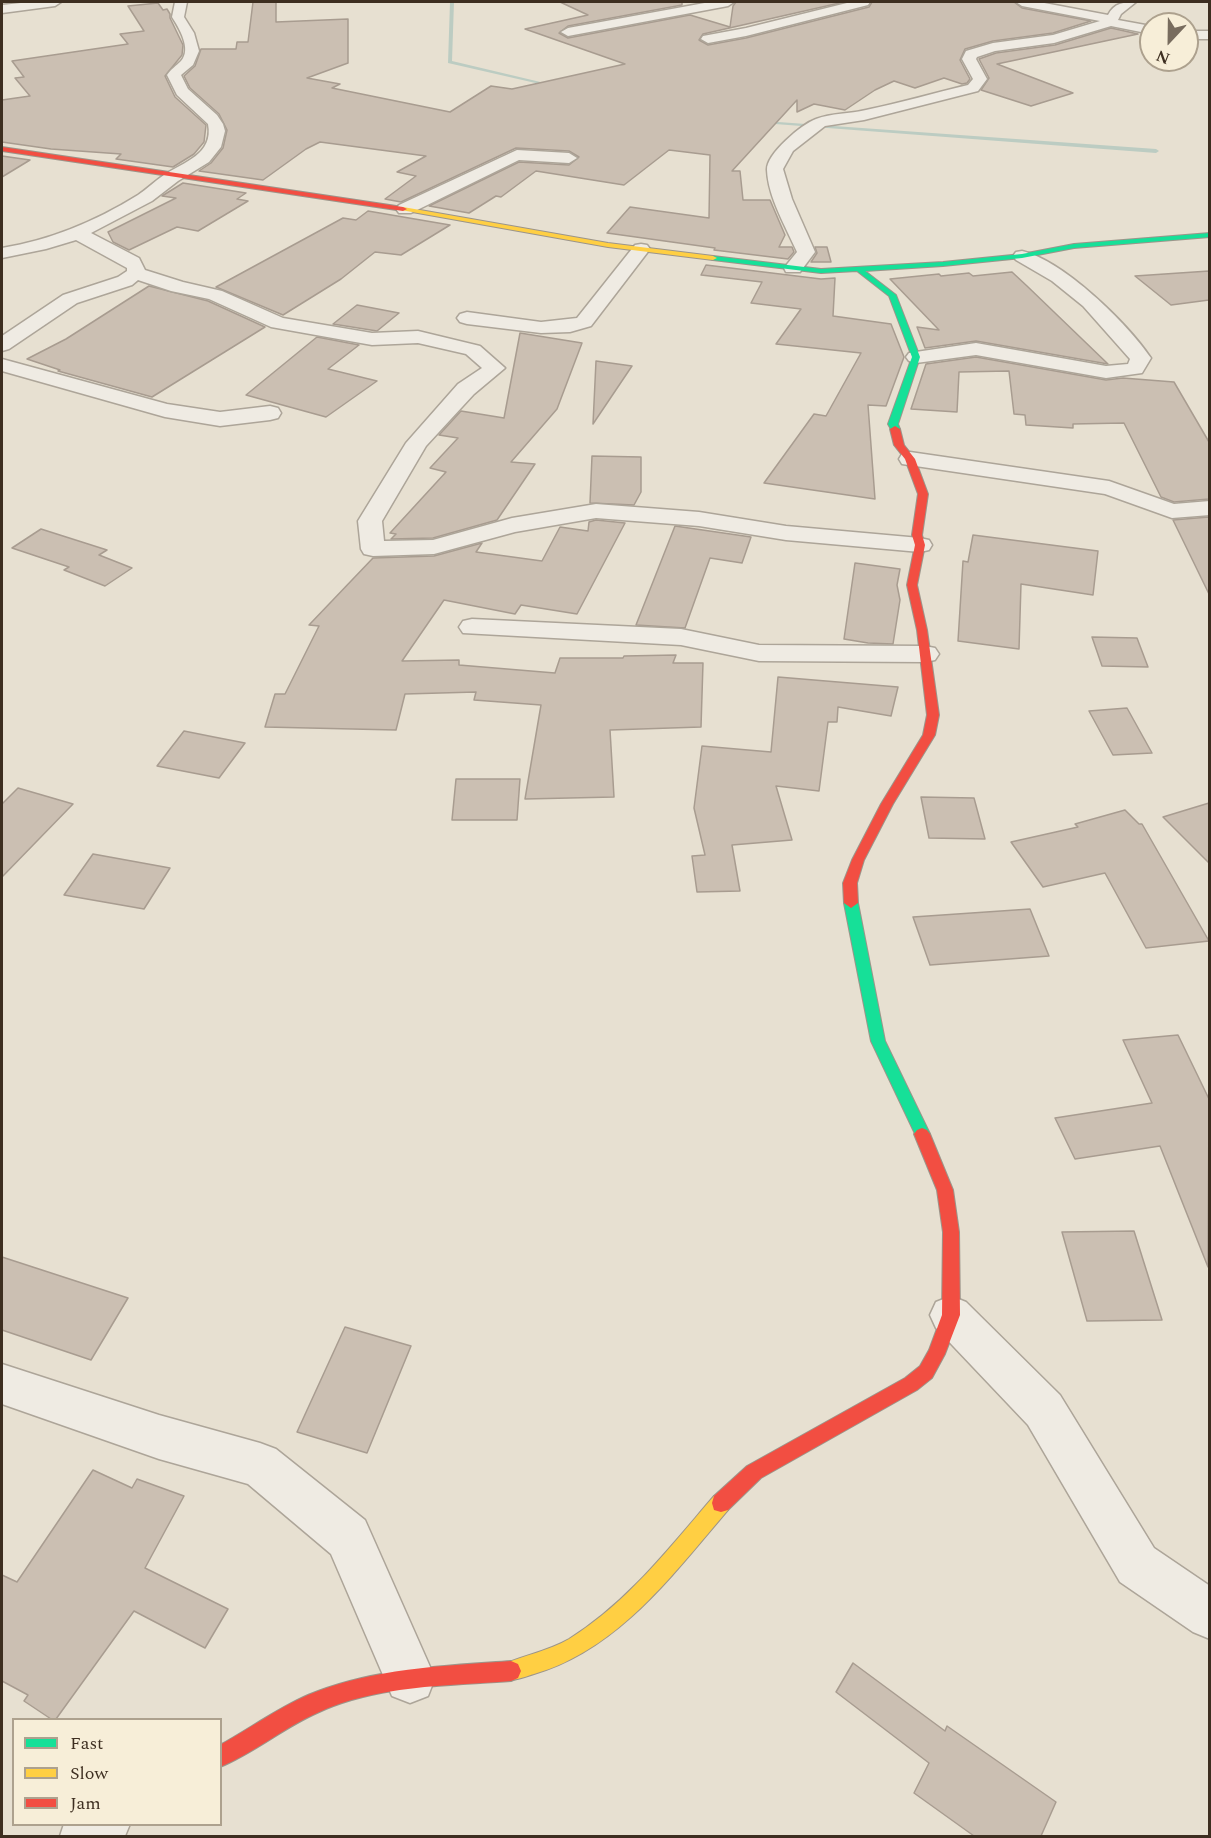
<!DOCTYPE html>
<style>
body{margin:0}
#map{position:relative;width:1211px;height:1838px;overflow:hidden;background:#e7e0d1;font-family:Spectral,serif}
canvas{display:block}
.frame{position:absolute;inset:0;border:3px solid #3d2e20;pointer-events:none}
.legend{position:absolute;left:12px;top:1718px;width:210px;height:108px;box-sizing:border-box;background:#f7eed8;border:2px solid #ada18e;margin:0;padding:8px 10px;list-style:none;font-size:18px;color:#3d2e20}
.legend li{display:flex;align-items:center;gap:12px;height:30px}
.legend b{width:30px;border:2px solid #ada18e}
.north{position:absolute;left:1139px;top:12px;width:60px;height:60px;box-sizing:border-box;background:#f7eed8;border:2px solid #ada18e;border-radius:50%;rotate:202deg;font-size:16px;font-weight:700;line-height:24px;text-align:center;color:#3d2e20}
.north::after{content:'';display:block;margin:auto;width:21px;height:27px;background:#786c5e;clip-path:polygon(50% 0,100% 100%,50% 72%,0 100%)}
</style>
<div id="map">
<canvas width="1211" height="1838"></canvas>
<div class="frame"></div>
<ul class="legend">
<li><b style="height:8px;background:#16e098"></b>Fast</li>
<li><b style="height:8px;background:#ffcf43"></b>Slow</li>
<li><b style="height:8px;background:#f24e42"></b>Jam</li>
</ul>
<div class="north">N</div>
</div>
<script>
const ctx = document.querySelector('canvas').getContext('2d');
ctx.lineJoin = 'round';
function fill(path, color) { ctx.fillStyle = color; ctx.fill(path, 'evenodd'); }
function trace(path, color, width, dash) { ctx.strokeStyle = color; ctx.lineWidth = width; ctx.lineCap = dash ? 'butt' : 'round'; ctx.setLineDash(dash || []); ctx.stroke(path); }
fill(new Path2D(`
 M450,2H454L452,61L553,85V87L448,63Z
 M764,121L1156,149L1159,151L1156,153L762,123Z`), '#bcccc2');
const building = new Path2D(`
 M253,2H276V22L348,19V63L307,78L340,84L332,88L450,112L491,86L512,89L625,64L525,29L588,15L560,2H682V5L568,26L559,33L568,38L690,15L730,27L733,6L736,2H844L703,34L699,40L708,45L746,38L869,7L872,2H1014L1022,8L1091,21L1053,33L993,41L965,49L960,60L970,79L967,83L962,84L944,78L915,88L894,81L875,90L845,110L814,104L797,112V100L732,171H740L743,200H770L785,235L779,247H792L794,252L788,259L714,250L715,248L607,233L630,207L709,218L710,155L669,150L624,185L536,171L501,197L496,196L469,213L429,206L519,162L569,165L579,157L569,151L516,148L401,202L385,199L416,176L397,172L426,156L320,142L306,149L263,180L199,171L211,163L223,148L227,130L219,114L190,88L184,76L195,66L201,49H236L237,42H248Z
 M158,3L163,10L167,9L170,14V18L183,45L182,55L165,76L175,97L206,125L204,142L194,154L173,167L116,159L121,154L51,149L2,142V100L30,96L15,78L24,77L12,61L128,44L120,34L144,31L128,6Z
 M1111,28L1138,34L997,64L1073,93L1031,106L981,90L989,78L979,59L996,53L1055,45Z
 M2,156L30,160L2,177Z
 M183,183L246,193L237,199L248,201L198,231L177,227L129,250L113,242L108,232L176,198L162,196Z
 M368,211L450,225L401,255L375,252L341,279L283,315L216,287L343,218L356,220Z
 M815,247H827L831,262H811L817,253Z
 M706,265L821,279L835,278L833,316L891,324L904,357L886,406L868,405L875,499L764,483L814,414L826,416L861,353L776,344L801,309L751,303L762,282L701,275Z
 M1209,271V300L1171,305L1135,276Z
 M1012,272L1027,286L1108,364L976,341L925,348L917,327L939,330L890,279L939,274L941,276L969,273L973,276Z
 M149,286L208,301L265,327L152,397L58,371L60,370L27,359L66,339Z
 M357,305L399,313L377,331L333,324Z
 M520,333L582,343L557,409L511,462L535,464L497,520L433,538L391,539L396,534L390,533L446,472L430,468L458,438L439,435L461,411L504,418Z
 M317,337L359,345L328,369L377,381L326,417L246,395Z
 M976,357L1106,380L1123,378L1174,382L1209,442V499L1174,502L1161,497L1124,423L1073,424V428L1026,425L1025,415L1014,414L1009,371L959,372L957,412L911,409L926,364Z
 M596,361L632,366L593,424Z
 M592,456L641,457V492L634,505L590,503Z
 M1209,517V594L1173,520Z
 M596,520L625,523L577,614L521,605L515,614L444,600L402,661L459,660V665L555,673L560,658H623L624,656L676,655L673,663H703L701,727L610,730L614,797L525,799L541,705L474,700L476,692L405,694L396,730L265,727L275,694H285L319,626L309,625L373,558L434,556L482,543L476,552L542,561L560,527L588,531L589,522Z
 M675,526L751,537L742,563L710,558L685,628L636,625Z
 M41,529L107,550L99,555L132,568L105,586L64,570L69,567L12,548Z
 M973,535L1098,551L1093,595L1021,584L1019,649L958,641L963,561L968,562Z
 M855,563L900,569L897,585L900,600L893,644L868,643L844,639Z
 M1092,637L1137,638L1148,667L1102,666Z
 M778,677L898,687L891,716L838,707L837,722H828L819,791L776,786L792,840L732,845L740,891L697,892L692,856L705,855L694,808L702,746L771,752Z
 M1127,708L1152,753L1113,755L1089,711Z
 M184,731L214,737L245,743L219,778L157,766Z
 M456,779H520L517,820H452Z
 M18,788L73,804L2,877V804Z
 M921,797L974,798L985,839L929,838Z
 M1209,803V863L1163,817Z
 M1125,810L1139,824H1142L1209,941L1146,948L1105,873L1043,887L1011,842L1078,827L1075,824Z
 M93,854L170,868L144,909L64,895Z
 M1030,909L1049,956L930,965L913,917Z
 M1178,1035L1209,1099L1208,1267L1160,1146L1075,1159L1055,1118L1152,1103L1123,1040Z
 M1134,1231L1162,1320L1087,1321L1062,1232Z
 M2,1257L128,1298L91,1360L2,1330Z
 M345,1327L411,1346L367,1453L297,1432Z
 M93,1470L132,1488L137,1479L184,1496L145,1568L228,1609L205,1648L134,1611L56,1719H51L24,1701L28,1695L2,1681V1575L17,1582Z
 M853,1663L945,1731L947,1726L1056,1802L1041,1836H974L914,1793L929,1763L836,1692Z`);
fill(building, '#cbbfb2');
trace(building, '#a89c90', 1.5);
const street = new Path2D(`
 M30,2H61L55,6L2,13V5Z
 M175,2H187L184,17L194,33L199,51L193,65L181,75L188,89L217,115L223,124L225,131L221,147L209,162L178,181L152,201L91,233L139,258L145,270L183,282L222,291L283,318L372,333L418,331L480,346L505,368L474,394L426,446L382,521L384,541L433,540L512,518L596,504L699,512L786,526L920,538L929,540L932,545L929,550L920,552L786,540L699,526L596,518L515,532L434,554L373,556L364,554L361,549L358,521L406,443L458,384L482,368L466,354L418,343L372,345L271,327L209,299L171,291L138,280L132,285L77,303L9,349L2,351V336L63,295L118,277L127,271V268L76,240L46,249L2,258V248C51,240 96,221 138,195C147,189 155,181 164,175C184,162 214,154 208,124L177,95L167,75C171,69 176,66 181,61C192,49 179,28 172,17Z
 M710,2H734L728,6L568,36L561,32L568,28Z
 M851,2H870L868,5L746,36L708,43L701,39L703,36L746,28Z
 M1016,2H1039L1108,15C1114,3 1124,2 1136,2L1121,14L1118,20L1151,26V34L1111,26L1054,43L995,51L977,57L976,59L987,79L978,91L864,120L825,126L793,151L783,169L792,199L815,252L800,272H786L784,268L797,252C786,227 768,197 767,170C766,154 802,124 816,119C831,113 850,114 866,110C900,103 934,93 968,85L973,79L962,59L966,51L993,43L1053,35L1100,21L1022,6Z
 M1187,31H1210V39H1187Z
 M517,150L569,153L577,158L569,163L519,160L411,213H399L396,209L399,205Z
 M641,244L647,245L650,249L591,326L570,332L541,333L467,324L460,322L457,318L460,314L467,312L541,322L577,318L635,245Z
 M1022,251C1064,261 1127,323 1151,358L1142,373L1106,378L976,355L916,363L909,361L906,357L909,353L976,343L1106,366L1128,364L1130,359L1083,306L1052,281L1016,260L1013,256L1016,252Z
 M2,359L167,404L220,412L270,406L278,408L281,413L278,418L270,420L220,426L165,417L2,371Z
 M910,452L1109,481L1174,504L1210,501V515L1172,518L1105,494L902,464L899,459L902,454Z
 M472,619L681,629L759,645L925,646L935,648L939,654L935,660L925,662L759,661L681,645L463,633L459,627L463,621Z
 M951,1296L966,1302L1060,1395L1154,1548L1210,1586V1639L1193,1632L1120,1582L1028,1425L936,1328L930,1315L936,1302Z
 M2,1364L159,1415L260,1443L276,1449L365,1520L435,1678L428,1696L410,1703L392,1696L331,1554L248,1484L159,1459L2,1404Z
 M64,1824H130L125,1836H60Z`);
const fast = new Path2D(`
 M1210,233V237L1074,248L1022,258L943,266L865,271L896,295L920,357L898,424L900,429L895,432L892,431L888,424L912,357L889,296L857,271L821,273L713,260L709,258L713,256L821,269L943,262L1022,254L1074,244Z
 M851,898L858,903L885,1041L930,1134L927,1138L922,1140L917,1138L871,1041L844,903Z`);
const slow = new Path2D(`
 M403,207L608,243L713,256L717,258L713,260L608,247L401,210V208Z
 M721,1494L728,1496L730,1503L728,1510C674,1573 618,1650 534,1674C524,1677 514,1682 504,1678L501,1671L504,1664C525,1655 548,1651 569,1639C627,1603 670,1547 714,1496Z`);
const jam = new Path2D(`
 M2,147L403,207L407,209L403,211L2,151Z
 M895,426L900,429L904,445L915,459L928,494L922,535L925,545L917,585L927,630L939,715L935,735L893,804L864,860L857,883L858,903L851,908L844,903L843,883L852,860L881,804L923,735L927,715L917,630L907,585L915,545L912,535L918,494L905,459L894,445L890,429Z
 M922,1128L927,1130L930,1134L953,1190L959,1232L960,1315L945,1354L932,1378L917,1390L761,1478L728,1510L721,1512L714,1510L712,1503L714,1496L747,1466L905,1378L920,1366L929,1350L942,1315L943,1232L937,1190L914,1134L917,1130Z
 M511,1661L518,1664L521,1671L518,1678L511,1681C447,1686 376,1685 317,1713C283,1728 254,1753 220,1767V1745C249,1729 278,1708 308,1695C373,1668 442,1666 511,1661Z`);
trace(street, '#ada599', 3);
trace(fast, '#9c958a', 2);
trace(slow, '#9c958a', 2);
trace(jam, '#9c958a', 2);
fill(street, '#efebe3');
fill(fast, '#16e098');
fill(slow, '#ffcf43');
fill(jam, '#f24e42');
</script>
